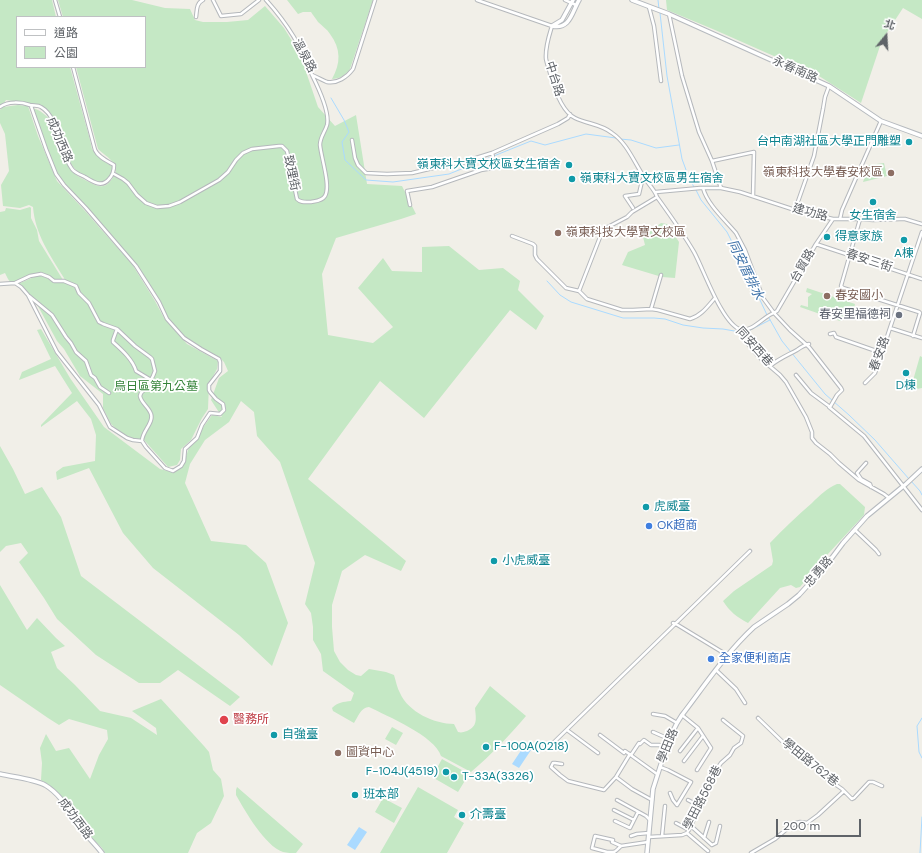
<!DOCTYPE html>
<meta charset="utf-8">
<style>
body{margin:0}
#map{position:relative;width:922px;height:853px;overflow:hidden;background:#f1efe8;font-family:"DM Sans","Noto Sans TC",sans-serif}
canvas{display:block}
.legend{position:absolute;left:16px;top:16px;width:130px;height:52px;box-sizing:border-box;background:#fff;border:1px solid #bfc1c3;margin:0;padding:5px 7px;list-style:none;font-size:12px;color:#5f6368}
.legend li{display:flex;align-items:center;gap:8px;height:20px}
.legend b{width:20px;border:1px solid #bfc1c3}
.north{position:absolute;left:866px;top:16px;width:40px;height:40px;-webkit-text-stroke:3px #fff;paint-order:stroke;rotate:18deg;font-size:11px;font-weight:700;line-height:16px;text-align:center;color:#5f6368}
.north::after{content:'';display:block;margin:auto;width:14px;height:18px;background:#5f6368;clip-path:polygon(50% 0,100% 100%,50% 72%,0 100%)}
.scale{position:absolute;left:776px;top:819px;width:85px;height:18px;box-sizing:border-box;border:2px solid #5f6368;border-top:0;padding-left:5px;font-size:12px;line-height:14px;white-space:nowrap;color:#5f6368;-webkit-text-stroke:3px #fff;paint-order:stroke}
</style>
<div id="map">
<canvas width="922" height="853"></canvas>
<ul class="legend">
<li><b style="height:5px;background:#fff"></b>道路</li>
<li><b style="height:11px;background:#c5e8c5"></b>公園</li>
</ul>
<div class="north">北</div>
<div class="scale">200 m</div>
</div>
<script>
const ctx = document.querySelector('canvas').getContext('2d');
ctx.lineJoin = 'round';
function fill(path, color) { ctx.fillStyle = color; ctx.fill(path, 'evenodd'); }
function trace(path, color, width, dash) { ctx.strokeStyle = color; ctx.lineWidth = width; ctx.lineCap = dash ? 'butt' : 'round'; ctx.setLineDash(dash || []); ctx.stroke(path); }
function label(font, color, halo, rows, align = 'center') {
  ctx.font = font + ' "DM Sans","Noto Sans TC",sans-serif'; ctx.lineWidth = 3.5; ctx.setLineDash([]); ctx.textBaseline = 'middle'; ctx.strokeStyle = halo; ctx.fillStyle = color; for (const [text, x, y, turn = 0] of rows) {
    ctx.save(); ctx.translate(x, y); ctx.rotate((+turn || 0) * Math.PI / 180); ctx.textAlign = isNaN(turn) ? turn : align; if (halo) ctx.strokeText(text, 0, 0); ctx.fillText(text, 0, 0); ctx.restore();
  }
}
fill(new Path2D(`
 M0,0H52L56,17H17V67H70L90,140L92,149L101,159L113,167C113,175 108,178 102,183C75,179 67,160 59,136C56,125 53,114 42,108C31,102 18,102 6,100L3,105L0,106Z
 M58,0H132L165,8L190,9L195,20L203,22H227L248,20L265,6L284,28L300,54L318,107L335,126L356,115L367,184L402,186L416,214L401,219L336,238L322,274L328,335L373,343L393,327L358,288L383,258L392,271L422,272V247L449,246L479,270L503,268L520,281L518,290L544,316L536,330L510,310L424,418L380,381L346,427L308,479L406,561L401,571L365,555L342,571L332,605V627L334,651L340,662L348,670L356,675L361,676L369,669L386,672L394,675C396,681 397,688 400,693C408,712 435,724 454,724L458,732C462,733 463,732 467,731C478,726 476,719 475,708L490,686L526,716C509,736 491,755 471,772L441,756C435,736 387,716 369,707C361,707 358,717 354,723L333,711L332,708C338,702 343,702 351,701L354,693L323,671L321,654L313,640V627L311,613L305,604L315,563L280,462L257,436L254,412L241,401L229,422L205,440L190,464L185,483L211,541L246,545L266,563L288,623L272,666L239,635L153,568L123,533L89,468L57,480L56,472L63,467L95,461L96,435L91,419L77,401L41,427V425L72,393L55,366L19,380L22,372L51,359L37,330L41,329L70,378L104,427L160,469L172,472L184,463L189,447L212,415L222,417L211,400L219,378L228,371L224,362L219,357L189,342L166,316L134,263L90,211L58,179L32,108C39,109 48,116 51,122C54,126 54,132 56,137C59,147 66,166 74,173C78,177 84,179 89,182C105,191 108,185 116,173C115,159 107,158 98,149L76,67H145V17H63Z
 M287,0H373L350,69C346,75 339,79 332,79C341,63 341,49 330,34C327,29 322,26 318,22C316,19 313,15 311,12H303L298,14Z
 M666,0H922V19L903,8L882,40L861,103L819,76L715,30L667,10Z
 M18,105L28,106L38,136L57,181L87,213L99,227L132,264L155,301L164,318L187,344L218,361L217,369L209,384L208,409L202,418L191,440L181,449L180,460L177,465L168,467L144,440L132,438L122,434L111,424L103,408V394L80,376L64,349L57,341L39,308L29,294L18,284L36,276H41L47,278L53,282L65,283L64,278C50,255 35,234 33,207L29,205L20,208L3,206L1,185L9,171L5,134L0,123V110L3,107Z
 M884,163L887,176L863,182L869,165Z
 M30,207L31,208V218L37,230L39,241L63,280V281H57L40,273L11,283L8,279L5,273L0,275V212L5,211L6,208L20,210Z
 M661,223L667,224L679,242L675,278L662,277L622,265L628,252L645,245L643,237Z
 M807,288L855,304L854,308L847,306C849,312 846,318 840,321L800,307L801,305L808,307V297L812,294L806,292Z
 M920,356L922,357V388L917,389L912,384Z
 M0,446L13,469L25,494L42,487L61,517L81,576L240,697L230,706L178,670L160,683H139L96,655L57,619L44,598L19,562L28,553L21,543L6,546L0,552Z
 M837,484H840L865,507L864,515L827,555L800,587L796,588L791,585L780,588L748,623C738,618 729,611 723,601L734,591L772,565L773,561L770,543C783,529 797,516 812,503C819,496 827,488 837,484Z
 M0,585L27,630L37,618L56,638L65,646L51,652L57,668L75,685L100,711L131,718L157,735L156,728L132,711L161,699L204,746L209,752L213,770L221,779L224,796L211,823L197,833L188,853H105L102,848L83,829L57,792L41,780L42,763L40,748L46,734L56,751L69,748L90,779L99,755L108,739L107,730L69,719L59,725L48,718L0,685Z
 M392,727L403,733L396,745L385,739Z
 M442,759L469,774L458,792L432,777Z
 M237,787L303,844L296,853C292,853 287,853 283,852C265,846 245,811 236,795V790Z
 M418,787L458,810L454,817L464,823L447,853H380Z
 M383,798L402,808L394,823L375,812Z`), '#c5e8c5');
fill(new Path2D(`
 M524,746L531,750L519,768L512,764Z
 M359,827L367,832L355,850L347,845Z`), '#aadaff');
trace(new Path2D(`
 M658,0L659,9
 M660,13L667,76L682,159L689,178L694,187
 M331,98L344,120L349,132L342,142L345,160L366,180L393,182L449,174L531,141L545,145L586,134L616,138
 M620,139L631,140L656,148L679,145
 M696,190L701,200L727,232L746,270L767,315
 M547,281L560,295L571,302L623,318H654L665,319L683,325L703,328L723,329L740,332
 M769,318L782,341L825,394L849,415L875,440L909,479
 M743,333H744L770,320
 M911,481L920,491L922,495
 M922,718L917,726L919,752L922,758
 M920,853L922,817`), '#aadaff', 1);
const street = new Path2D(`
 M55,0L60,17
 M213,0L221,16L241,14L259,0
 M266,0C286,22 302,47 312,75C317,77 322,80 327,82C337,84 347,77 353,69L375,0
 M477,0L552,26C549,36 545,47 546,59C547,64 549,69 550,73C554,88 561,111 575,118C587,124 601,124 612,133C627,143 634,162 644,177C648,184 655,190 657,197C670,215 683,233 694,252C704,270 722,324 741,330
 M565,0L576,5
 M649,7L654,26L661,81
 M669,14L682,76L699,132L712,161L721,188
 M196,17C197,11 196,3 203,0
 M0,107C8,101 21,102 30,105C34,106 38,105 41,107C60,118 59,152 72,169C75,173 81,175 85,177C93,182 102,188 109,179C113,175 114,171 114,165C107,161 98,157 95,150L73,67
 M352,140L355,158L358,165L366,173L387,174L412,173L450,164L463,163L476,158L492,153L558,124L568,118L570,114
 M712,161L754,152L753,196
 M114,174L123,179L128,183L137,195L146,203L157,207L169,206L180,202L219,180L228,172L236,160L243,153L252,149L279,146H282L287,151L297,199C301,203 305,202 311,202C316,201 322,201 325,196C331,186 321,157 320,145C320,137 325,132 327,125C330,113 318,87 312,75
 M703,188C707,204 725,220 736,233L745,250L763,298L774,313L790,330L809,347L841,388L842,390L837,395L830,407
 M656,192L700,188H721L740,192L795,210L833,219H860L873,220L900,219H905L922,224
 M410,205L407,191L432,187L481,170L493,168L495,164L492,153
 M633,208L625,196L639,194L642,181L644,178
 M795,210L814,156L823,109L825,97L829,86
 M840,219L842,210L881,121
 M860,219L841,286L843,288L919,312L920,313L913,336
 M512,236L533,244L535,246V255L537,259L566,288L579,291L587,299L622,310H633L651,309L658,310L690,319C701,316 708,306 715,298
 M816,244L922,279
 M15,283L21,287L28,295L57,352L99,405L110,427L127,438L133,440L142,441
 M0,284L15,283L30,276L41,274L49,277L54,281H64L76,286L79,293L89,303L99,322L103,324L117,329L135,346L150,357L152,359L155,371L153,376L147,387L141,393L140,396C141,403 149,407 151,414C154,423 142,431 142,441L146,447L165,468L173,471L181,466L184,461L185,449L197,438L202,425L210,413L220,414L224,410L223,404L216,399L210,392L209,390V385L220,371V362L219,359L201,349L184,338L167,319L159,302L136,266L86,208L64,185L56,174L46,149L31,106
 M579,291L602,232L606,228L627,217L632,212L657,197
 M29,296L52,315L66,337L71,343L76,352L86,361L91,375L95,378L100,387L109,393
 M651,309L661,275
 M890,328L922,338
 M117,329L113,340V342C122,350 133,360 136,371L151,380
 M741,330L743,338L759,357L780,375L786,382L806,417L812,432V438L816,443L830,454L839,463L859,480L884,494L889,498
 M741,330C751,331 760,321 768,316C771,314 774,313 777,311L816,244L833,219
 M830,334L834,333L836,337L882,353
 M770,366C778,359 788,355 797,350C801,347 804,345 809,344
 M796,375L811,393L830,407H829L864,436L922,510
 M865,383L875,373L922,232
 M866,463L857,473L861,479L870,484L871,487
 M855,530L876,550L879,554
 M673,623L676,624L727,655
 M716,670L736,689L745,703
 M653,714L665,716L677,723
 M682,715L698,728L711,748L697,770
 M758,718L788,747L791,749H792L814,764L820,769L826,778L842,789L852,799L854,798L869,782H873L882,786
 M567,730L598,753
 M653,732L669,739
 M600,735L624,753L625,751L657,774
 M548,748L750,551
 M680,751L698,728
 M631,755L639,743L640,744L644,740L651,745H659L666,747
 M684,761L703,736
 M562,764L555,763H553L551,767L560,775L568,781L604,790L616,777L630,754
 M660,767L668,770L691,782L677,805L673,800L670,793
 M616,777L632,789L652,800
 M617,800L646,816L650,820
 M688,800L701,807
 M614,810L634,820
 M615,821L630,828L638,812
 M676,823L689,830
 M691,826L712,845L716,843L720,826
 M687,833L708,851
 M631,836L637,834L649,833
 M662,836L665,806
 M649,837L682,835L687,833L691,826L693,821L701,807L713,779L712,776L721,763L730,755L734,748L741,743L743,736L723,720
 M704,838L709,822
 M606,852C616,852 614,853 621,846
 M607,852L592,848L595,836L613,840L612,842L621,846L648,842
 M751,853L775,839L788,828L796,823L800,822L807,823L818,815L844,791`);
const secondary = new Path2D(`
 M632,0L669,14L818,81L829,86L881,121L922,136
 M552,26C570,30 572,12 579,0
 M552,26L562,20L573,0
 M0,774C13,777 34,779 45,785C62,795 71,814 82,829C88,838 96,845 102,853
 M647,853L653,789L669,739L677,723L682,715C705,685 726,653 754,627L788,604L799,595L828,563L843,543L867,516L906,484L922,469`);
trace(street, '#b5b8bc', 4.5);
trace(secondary, '#b6babf', 5.5);
trace(street, '#fff', 2.5);
trace(secondary, '#fff', 3.5);
for (const [x, y, r, color] of [
 [909,142,4,"#0f9aa8"],
 [569,165,4,"#0f9aa8"],
 [891,173,4,"#8d6e63"],
 [572,179,4,"#0f9aa8"],
 [873,202,4,"#0f9aa8"],
 [558,233,4,"#8d6e63"],
 [827,237,4,"#0f9aa8"],
 [904,240,4,"#0f9aa8"],
 [827,296,4,"#8d6e63"],
 [899,315,4,"#6b7280"],
 [906,373,4,"#0f9aa8"],
 [646,507,4,"#0f9aa8"],
 [649,526,4,"#3f7fe0"],
 [494,561,4,"#0f9aa8"],
 [711,659,4,"#3f7fe0"],
 [224,720,5,"#e0444e"],
 [274,735,4,"#0f9aa8"],
 [486,747,4,"#0f9aa8"],
 [338,753,4,"#8d6e63"],
 [446,772,4,"#0f9aa8"],
 [454,777,4,"#0f9aa8"],
 [355,795,4,"#0f9aa8"],
 [462,815,4,"#0f9aa8"]
]) { const dot = new Path2D(); dot.arc(x, y, r, 0, 2 * Math.PI); ctx.fillStyle = color; ctx.fill(dot); trace(dot, '#fff', 1.5); }
label('12px', '#5f6368', '#fff', [
 ["溫泉路",304,56,62],
 ["永春南路",795,70,24],
 ["中台路",554,79,72],
 ["成功西路",59,140,67],
 ["致理街",291,173,78],
 ["建功路",810,213,15],
 ["春安三街",869,261,18],
 ["台貿路",803,266,-60],
 ["同安西巷",754,347,48],
 ["春安路",880,354,-70],
 ["忠勇路",819,572,-49],
 ["學田路",668,746,-68],
 ["學田路762巷",810,763,39],
 ["學田路568巷",703,798,-63],
 ["成功西路",75,819,53]
]);
label('12px', '#0d838f', '#fff', [
 ["台中南湖社區大學正門雕塑",901,142,"right"],
 ["嶺東科大寶文校區女生宿舍",561,165,"right"],
 ["嶺東科大寶文校區男生宿舍",580,179],
 ["女生宿舍",873,216,"center"],
 ["得意家族",835,237],
 ["A棟",904,254,"center"],
 ["D棟",906,386,"center"],
 ["虎威臺",654,507],
 ["小虎威臺",502,561],
 ["自強臺",282,735],
 ["F-100A(0218)",494,747],
 ["F-104J(4519)",438,772,"right"],
 ["T-33A(3326)",462,777],
 ["班本部",363,795],
 ["介壽臺",470,815]
], 'left');
label('12px', '#785e54', '#fff', [
 ["嶺東科技大學春安校區",883,173,"right"],
 ["嶺東科技大學寶文校區",566,233],
 ["春安國小",835,296],
 ["圖資中心",346,753]
], 'left');
label('12px', '#5b616d', '#fff', [
 ["春安里福德祠",891,315]
], 'right');
label('12px', '#348238', '#fff', [
 ["烏日區第九公墓",156,387]
]);
label('12px', '#366cbe', '#fff', [
 ["OK超商",657,526],
 ["全家便利商店",719,659]
], 'left');
label('12px', '#be3a42', '#fff', [
 ["醫務所",233,720]
], 'left');
label('italic 13px', '#4174aa', '#fff', [
 ["同安厝排水",745,270,64]
]);
</script>
